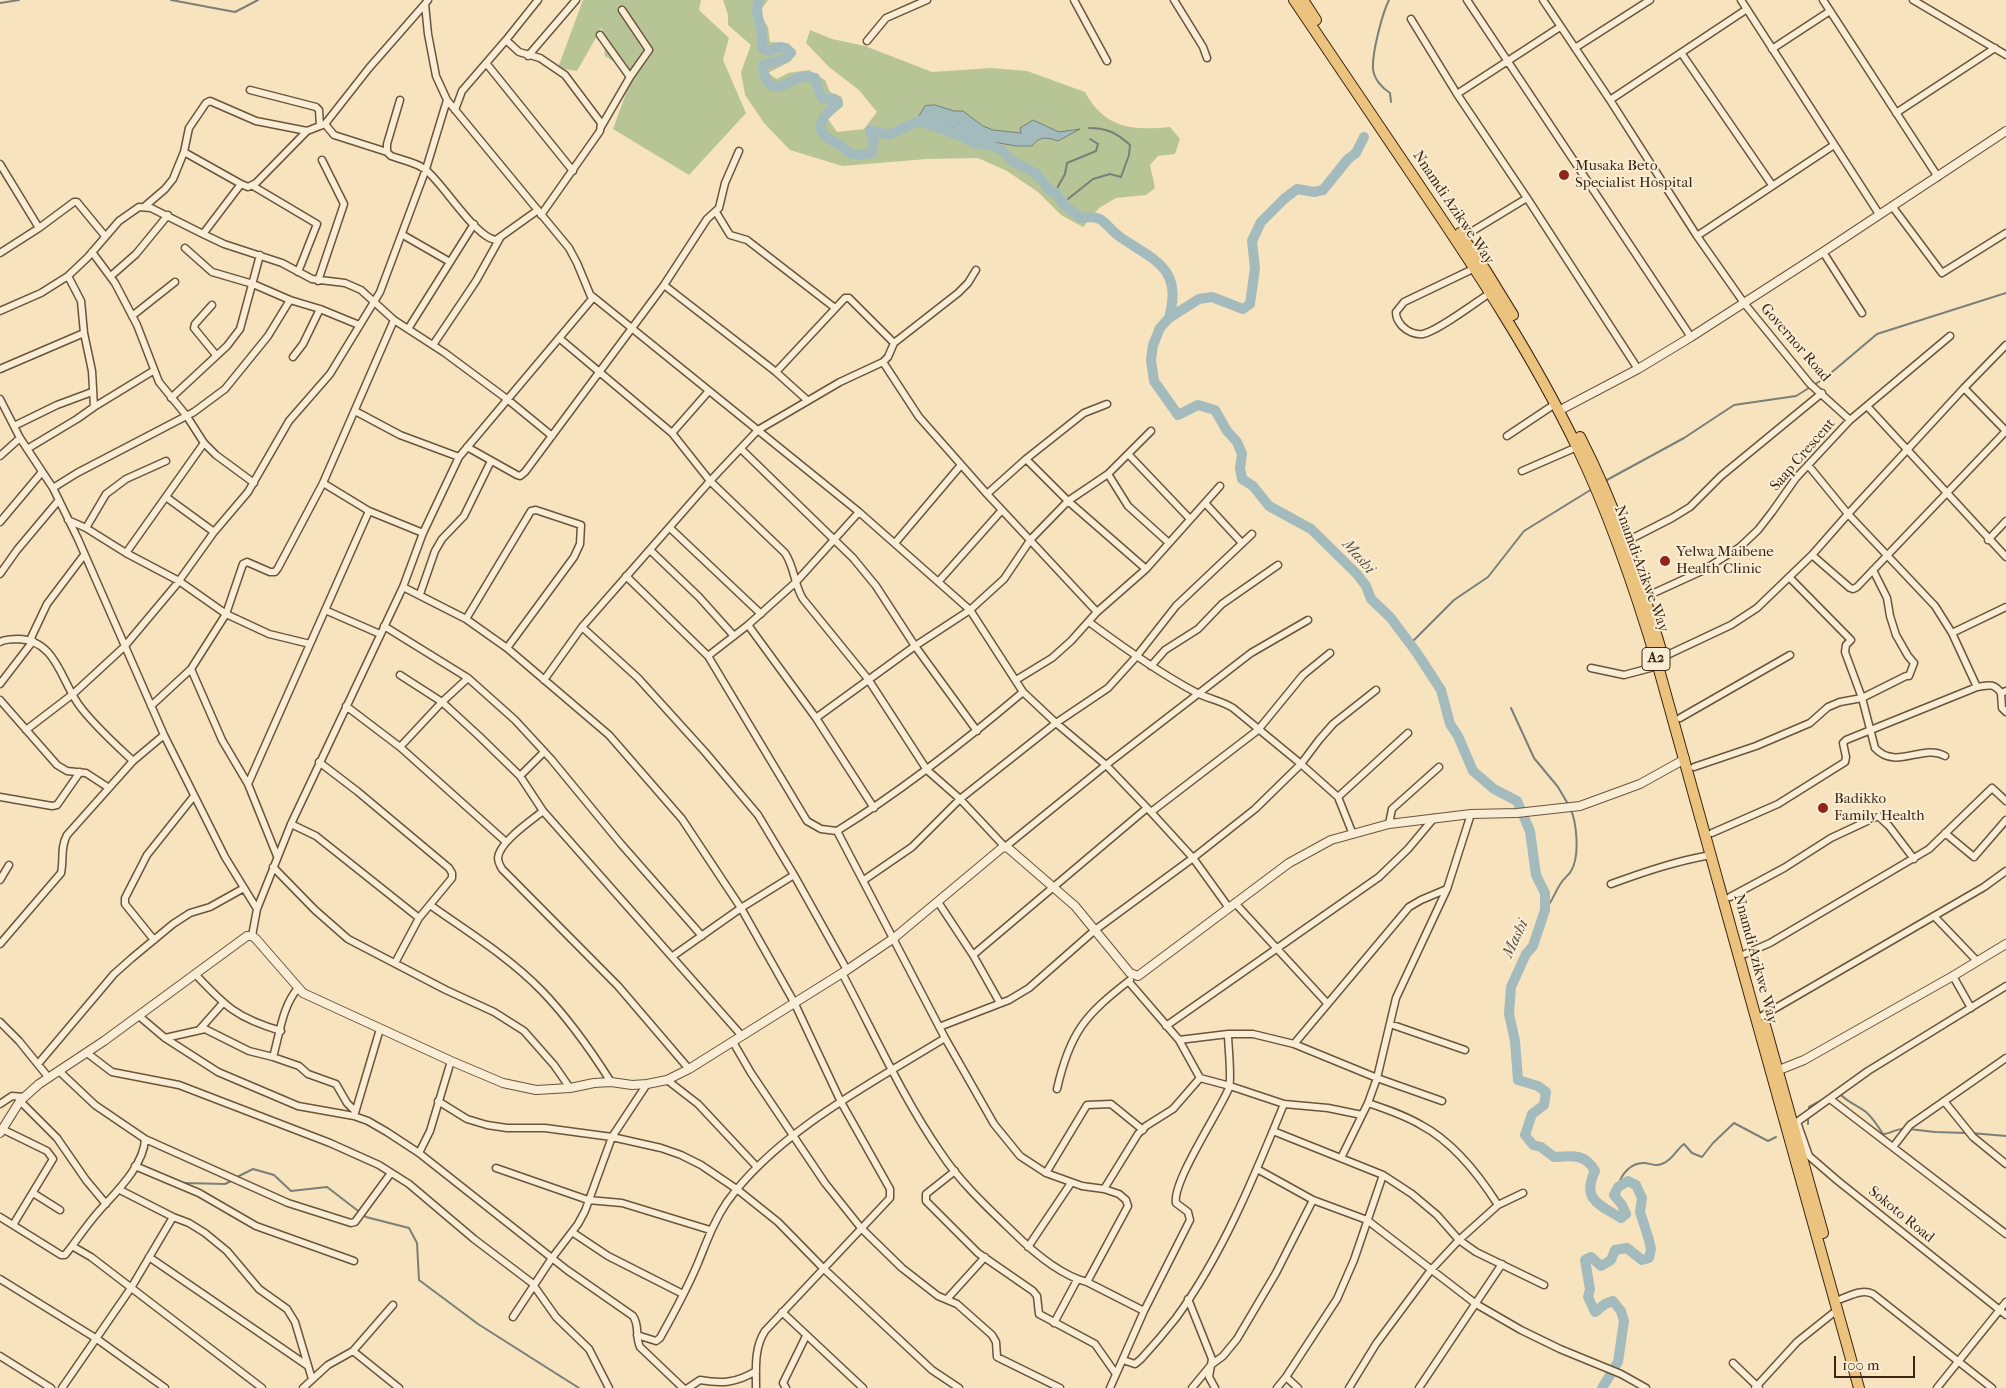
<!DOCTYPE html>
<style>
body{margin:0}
#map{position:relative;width:2006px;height:1388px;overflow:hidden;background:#f7e3be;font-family:"IM FELL French Canon",serif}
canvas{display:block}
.scale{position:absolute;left:1834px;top:1356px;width:81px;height:22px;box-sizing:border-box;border:2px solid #3b2511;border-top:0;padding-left:6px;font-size:15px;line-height:18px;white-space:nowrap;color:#3b2511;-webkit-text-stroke:4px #faedd5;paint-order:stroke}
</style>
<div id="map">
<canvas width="2006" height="1388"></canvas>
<div class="scale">100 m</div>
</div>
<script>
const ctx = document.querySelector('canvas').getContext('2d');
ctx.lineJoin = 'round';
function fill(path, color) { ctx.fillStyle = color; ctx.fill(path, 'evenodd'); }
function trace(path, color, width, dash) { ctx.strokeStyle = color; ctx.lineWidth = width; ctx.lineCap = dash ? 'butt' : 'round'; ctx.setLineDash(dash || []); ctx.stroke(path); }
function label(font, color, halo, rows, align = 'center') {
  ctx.font = font + ' "IM FELL French Canon",serif'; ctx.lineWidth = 4; ctx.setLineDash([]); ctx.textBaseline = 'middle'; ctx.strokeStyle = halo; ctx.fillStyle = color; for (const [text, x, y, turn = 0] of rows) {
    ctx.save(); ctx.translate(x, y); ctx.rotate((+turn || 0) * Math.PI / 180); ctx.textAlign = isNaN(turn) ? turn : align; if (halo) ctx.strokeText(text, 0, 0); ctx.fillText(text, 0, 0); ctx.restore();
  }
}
fill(new Path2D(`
 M583,0H701L699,10L729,38L723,60L746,113L689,175L613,129L633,74L605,56L602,27L577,71L558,68Z
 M723,0H768L759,13L768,27L770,42L783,43L796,50L791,61L768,73L777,79L788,73L809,70L825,80L830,92L842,97L843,106L828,119L837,132L864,129L877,112L859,90L829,67L806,43L810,30L832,39L865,46L932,72L991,68L1027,71L1085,92C1104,128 1133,131 1170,127L1180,139L1175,154L1158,156L1150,165L1155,188L1146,195L1116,198L1099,208L1083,227L1061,215L1038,192L1007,171L978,158L927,159L842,166L790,150L764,123L745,95L741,72L751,45L728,25V15Z`), '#b7c596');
const water = new Path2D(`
 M935,105L954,111H963L983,126L993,130L1021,133L1020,128L1033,120L1059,132L1080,129L1058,141C1046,137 1040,136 1032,146H1016L988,141H974L953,128L917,119L925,106Z`);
fill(water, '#a4bbbd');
trace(water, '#7a7f78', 1);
trace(new Path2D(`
 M171,0L235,12L258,0
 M1389,0C1382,14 1372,53 1373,69C1374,79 1382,88 1390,93L1391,102
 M0,3L19,0
 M1055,192L1065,174L1067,163L1096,151L1098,144L1090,139
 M1068,199L1093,179L1110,174L1121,177L1129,155L1130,145C1117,133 1107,128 1089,128
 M1605,481L1684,438L1734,405L1796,396L1825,378L1877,334L2006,293
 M1410,644L1454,600L1488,577L1524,531L1592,489
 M1511,708L1534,758L1558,787L1568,804
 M1545,910C1552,902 1555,892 1561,883C1564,878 1569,875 1571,871C1580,857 1577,822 1570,808
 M1839,1093C1848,1103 1856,1104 1866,1112C1873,1118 1878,1126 1883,1134C1891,1134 1896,1128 1904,1129
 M1809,1110V1107L1824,1099
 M1808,1117V1124
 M1909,1129L1935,1132L1967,1133
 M1971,1133L2006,1136
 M237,1177L253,1169L274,1175L291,1191L327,1187L366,1217L409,1228L417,1243L419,1280L478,1324L579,1388
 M184,1183L225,1184L233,1180
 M1618,1187C1621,1174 1631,1162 1645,1163C1653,1164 1656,1167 1664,1163C1673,1159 1676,1150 1684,1144L1692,1153L1702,1157L1713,1143L1734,1123L1768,1141L1776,1137`), '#7a7f78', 2);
trace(new Path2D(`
 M759,0C755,11 758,17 761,28C763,35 761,42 763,49L769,51L779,47L786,48L791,53C783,63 774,60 763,65C763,74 768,91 781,86C795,81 797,74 815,78C818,85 818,93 823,99H834L838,103C833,108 824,114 822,121C817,136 830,139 840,145C844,148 848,152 853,154C859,156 866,154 872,153L874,142L870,130L888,135L919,121L964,137L974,143L990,145L1003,151L1012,161L1037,174L1049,190L1055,192L1064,205L1081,218C1106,214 1103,225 1120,237C1155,261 1183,268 1169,318
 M1364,137L1356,153L1348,159L1323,190L1314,192L1297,189L1284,199L1261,222L1252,241L1255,268L1250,304L1243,309L1212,297L1199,299L1169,318L1160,328L1153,345L1151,360L1154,381L1178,415L1198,405L1215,410L1227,431L1237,442L1242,454L1240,468L1242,479L1253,486L1269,506L1311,529L1357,574L1366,586L1371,599L1390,617L1417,653L1441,690L1450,724L1458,736L1473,771L1494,789L1517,801L1530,831L1536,875L1545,893V910L1533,946L1526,954L1511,987L1509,1014L1515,1041L1518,1080L1538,1086L1546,1092L1544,1105L1532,1114L1525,1135L1533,1145L1541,1147L1554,1157C1572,1156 1585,1153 1595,1171C1581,1200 1600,1205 1621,1218L1626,1214L1622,1205L1614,1195L1618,1187L1628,1181L1636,1185L1642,1198L1640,1212L1649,1240L1651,1249L1649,1258L1642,1260L1627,1248L1615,1250L1611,1260L1601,1266L1591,1257L1585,1260L1590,1289L1588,1297L1595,1312L1605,1304L1613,1301L1621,1311L1624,1321L1618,1362L1602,1388`), '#a4bbbd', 10);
const minor = new Path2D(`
 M1074,0L1107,61
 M1174,0L1203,47L1207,58
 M1467,0L1691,337
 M1543,0L1610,100L1697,236L1744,303L1810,384L1850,420
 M1741,0L1879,214
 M1823,0L1938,177
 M1913,0L2006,55
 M1411,19L1457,94L1527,198L1638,369
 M600,35L630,77
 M506,40L538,0
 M867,41L886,18L927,0
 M1575,48L1650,0
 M1772,49L1830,11
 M1682,54L1772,185
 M528,56L576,0
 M486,63L573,171
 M250,90L316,107L319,110L320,126
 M1457,94L1560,27
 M400,100L387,144V152L391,156C402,160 419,163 427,171C444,185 476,238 496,240L538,210
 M1610,100L1747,9
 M455,110L462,91L506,40L519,52L540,58L565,75L601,123L600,131L541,215
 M1896,113L1995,48
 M325,124L334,135L387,152
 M601,127L630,77L649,50L622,10
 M184,152L241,184L203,234
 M0,164L39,228
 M241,184L248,187L256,183L307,131
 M253,186L317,224L298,272
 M1892,206L1942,273L2006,233
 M144,207L165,189L173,179L184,152L189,128L206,103L210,101L256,121L307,131L325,124L369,68L425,4
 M716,212L730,235L747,240L835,308
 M1471,232L1527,198
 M403,235L450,262
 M1697,236L1834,145
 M185,248L212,272L253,284L290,300
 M92,252L115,283L137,325L159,382L186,415L204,443L216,455L254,483
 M1823,252L1862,313
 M0,253L39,228L74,202H77L105,236
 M1475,268L1404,302L1396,312C1396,318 1398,321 1402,326C1407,331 1415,335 1423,334C1438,331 1476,302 1490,293
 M111,276L136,254L168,215
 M318,281L344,204L322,160
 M664,285L776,372L807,400
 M592,296L859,512L970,610L1023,692L1056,723L1106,765L1151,812L1193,858L1229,908
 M212,305L195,324L194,328L216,355
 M0,311L41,293L68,276L88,257L119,221L139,207L151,208L203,234L224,244L282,263L312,279L345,283L361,290L394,320L445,353L507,399L552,436
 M132,316L175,282
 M408,329L474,224
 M559,338L672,433L710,481L785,553C795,568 794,585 803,599L868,679L927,770L960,799L1005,847L1106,765L1251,653L1308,620
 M433,345L476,281L500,238
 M293,357L303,344L320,309
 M883,362L919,417L987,494L1097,612
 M0,369L84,333
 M776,372L845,298H849L894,343
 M1964,388L2006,431
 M171,398L227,346L240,329L260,255
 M0,399L20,438L53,488L78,539L164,735L225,857L257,909
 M1867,406L2006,557
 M94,407L153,371
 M355,411L400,435L459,457
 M14,426L57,405L92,392
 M672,433L708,392
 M1507,436L1555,404
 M467,447L517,475L520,476L525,472L664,285L707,219L719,208L725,183L739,151
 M27,449L77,419L94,407L92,371L84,333L81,301L68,276
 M741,449L853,558L876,586L915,646L977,731
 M1129,455L1190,519
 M0,456L20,438
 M1026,459L1068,501L1146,569
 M1808,465L1848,514L1935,606L1952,633L1977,687
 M1522,471L1577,447
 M1108,474L1128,506L1169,543
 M323,483L369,511L423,533
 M53,488L77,473L194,412L225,389L268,336L290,300L320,309L359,325
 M987,494L1026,459L1084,413L1107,404
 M166,497L214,532
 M1205,503L1242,543
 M68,520L86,528L126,553L179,581L226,614L269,634L310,644
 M0,522L42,472
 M86,528L106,494L126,479L166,461
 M670,528L761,614
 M1988,540L2006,521
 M1625,542L1672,518L1690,507L1721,476L1822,393
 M895,543L961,465
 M650,550L699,597L734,636
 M126,553L204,443
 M1812,555L1850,588L1853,589L1857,587L2006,431
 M0,574L17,550L59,500
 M626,576L708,656L807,821L821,829L837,831C903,790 964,742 1023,692
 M1789,577L1851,640L1846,645L1845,652L1862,698L1875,748C1896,771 1923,743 1945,756
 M939,581L1002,510
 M403,587L466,619L507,648L609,735L682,819L741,908L794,1002L841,1102L890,1189V1198L765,1331C754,1348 756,1368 756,1388
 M420,594L435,551L442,539L464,516L491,461
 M1645,597L1702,571L1740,547L1758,530L1772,512L1796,478L1850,420L1950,336
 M325,610L380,634
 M466,619L531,511L536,510L581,525L580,544L574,557L507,648
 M1089,622C1124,648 1159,673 1197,693C1209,699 1222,701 1233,708L1301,764L1338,797L1352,832
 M748,625L816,718L874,808
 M384,626L468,678L515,720L551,759L621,844L702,936
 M582,627L638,678L705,752L758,815L794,875L847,970
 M1952,633L2006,607
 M30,640L47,604L84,555
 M0,642C5,639 12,639 18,639C58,640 61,684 82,709C97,728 115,744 133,761
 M708,656L748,625L796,582L859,512
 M1663,657L1731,625L1757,608L1812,555L1848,514L1964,388L2006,345
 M1151,666L1165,650L1198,629L1222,604L1278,565
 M1591,668L1624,675L1658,666
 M191,669L222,740L248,784L277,856
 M400,675L442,702L479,736L520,776L543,811L742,1036
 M544,680L582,627L710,481L758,430L840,382L883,362L888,357L894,343L958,293L968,283L976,270
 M1016,680L1052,658L1071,641L1097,612L1146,569L1220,486
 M0,684L33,641
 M2006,691L2001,693L2002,708L2006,712
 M0,700L57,765L67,771L86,773L109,788
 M151,706L191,669L226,614L243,564L247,562L270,572H275L278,568L323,483L394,320
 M346,706L400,747L506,842
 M816,718L915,646L970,610L1004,579L1031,539L1068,501L1108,474L1151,431
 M1680,718L1790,655
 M26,730L73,694L124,647L176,585L214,532L248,492L289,421L330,374L380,292L426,169L447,100
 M400,747L442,702L468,678
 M319,762L357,791L449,868L452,873V878L419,918L395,963
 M1694,767L1756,746L1810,723L1828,707L1840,702L1862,698L1906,676H1909L1914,663L1908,656L1896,635L1890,616L1887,598L1873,570
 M520,776L544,752
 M248,784L369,511
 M0,797L52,806L57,805L80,772
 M1338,797L1408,733
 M543,811C531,821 499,842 498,858C498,863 500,865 502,869L618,986L689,1069
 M1151,812L1258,730L1303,675L1330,653
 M291,824L316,836L419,918
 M1389,824L1392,809L1439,767
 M837,831L945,1038L994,1124L1020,1156L1046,1173L1082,1186L1104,1189L1119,1194L1126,1200L1128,1206L1087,1282
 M1712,833L1778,804L1845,762L1846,757L1843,743L1846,740L1977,687C1989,685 1994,683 2001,693
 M1945,833L1974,857L2006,820
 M273,867L315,910L348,939L446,990L494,1012L524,1031L554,1065L570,1088
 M0,880L9,865
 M864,880L912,847L960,799L1056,723L1108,688L1136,657L1176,606L1252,534
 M1611,884C1644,872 1676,861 1711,855
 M1730,897L1784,868L1831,838L1878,816L1889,826L1914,859
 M938,902L973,955L1000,1003
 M1235,903L1327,1003
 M430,905C468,932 509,957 542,991C567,1017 592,1052 611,1082
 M1934,916L1977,961
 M252,936L257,909L291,824L403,587L423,533L459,457L592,299L577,263L569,248L447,100L436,76L428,34L425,4L428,0
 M154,940L125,904V898L147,855L194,796
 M0,944L61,873C64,859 60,848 67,835L133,761L164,735
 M1745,954L1770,943L1929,849L1992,788L2006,801
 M973,955L1147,808
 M673,956L741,908L794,875
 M842,973C874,1033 902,1097 941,1153C960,1182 987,1207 1012,1231C1032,1251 1059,1275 1087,1282L1144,1311
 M196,975C226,1007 237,1018 281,1031
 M1953,976L1971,1008
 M1129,982L1179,1040L1200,1078L1230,1086L1284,1104L1328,1108L1362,1115
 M2006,986L1868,1071L1797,1122L1809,1156L1838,1181L2006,1315
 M139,1016L165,1038L218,1072L298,1106L354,1116L368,1121L387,1132L419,1153L567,1270L633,1316C640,1326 635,1337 640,1347L683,1388
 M1762,1016L1984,887L2006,871
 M0,1022L19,1041L49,1078
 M1390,1024L1465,1050
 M1166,1026L1379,877L1408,849L1434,818
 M939,1027L1009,1000L1029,988L1095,930L1193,858L1255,809L1301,764L1319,740L1333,724L1376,690
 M200,1029L223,1003
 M165,1038L205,1029L249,1051L273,1057L299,1066L308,1074L336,1084L347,1103L355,1111
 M1179,1040L1228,1034H1253L1294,1044L1377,1078L1442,1101
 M733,1042L751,1073L825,1183L861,1228L902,1268L938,1296L957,1304L992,1335L996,1342L997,1357L1060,1388
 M1294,1044L1409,907L1421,900L1447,889
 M87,1053L112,1072L179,1085L330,1143L379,1165L409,1184L474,1239L532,1283L556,1317L589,1349L609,1388
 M273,1057C280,1033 282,1007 298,988
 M38,1064L114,974L132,958L173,924L190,913L210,907L244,888
 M59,1071L95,1105L145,1139L288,1203L351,1223L355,1222L391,1173
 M667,1080L698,1104L757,1167
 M1057,1089C1070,1032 1085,1015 1130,980
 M1830,1099L2006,1234
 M20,1101L57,1138L86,1180L106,1204
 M438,1101L467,1119L487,1125L507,1128H545L612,1137L661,1148L681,1155L701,1165L738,1190L778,1222L823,1268L932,1370L959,1388
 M1944,1101L1973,1137L2006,1164
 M1368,1103C1386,1109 1404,1115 1421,1125C1453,1142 1479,1175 1498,1205
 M0,1104L12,1096L24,1097
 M355,1113L380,1029
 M2,1129L47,1151L53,1159L13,1225
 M1273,1131L1383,1175L1412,1194L1437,1215L1459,1240L1476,1252L1544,1285
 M1893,1147L1910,1125L2006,1058
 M419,1153L430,1131L451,1061
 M1341,1158L1368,1103L1377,1078L1396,998L1447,889L1471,814
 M135,1166L199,1193L256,1226L354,1261
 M496,1168L588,1200L622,1203L710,1230
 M1257,1169L1313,1200L1367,1220L1476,1304L1521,1330L1560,1349L1621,1374L1646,1388
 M955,1171L926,1194V1201L978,1253L1033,1291L1037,1296L1039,1314L1095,1344L1116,1374
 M1046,1173L1087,1105L1111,1104L1143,1130
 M1104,1189L1138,1134L1146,1126L1173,1109L1200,1078
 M120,1190L173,1217L189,1223L205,1233L227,1251L259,1289L287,1309L295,1322L312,1379
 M33,1193L60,1210
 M0,1217L61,1255H65L72,1246L91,1257L262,1388
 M572,1232L608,1256L683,1294
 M72,1246C81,1234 90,1221 100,1210C117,1191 144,1165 145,1139
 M1028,1247L1071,1183
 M149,1257L308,1366
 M0,1279L97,1339L165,1388
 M947,1299L985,1257
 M1188,1299L1212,1359L1209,1377L1215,1388
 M1841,1299C1852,1295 1862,1289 1873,1294L1992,1388
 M782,1312L863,1388
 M513,1317L552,1258L578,1224L585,1211L612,1137L647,1084
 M1054,1323L1077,1280
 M637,1335L656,1341L660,1338C674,1313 687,1289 698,1263C707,1241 714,1221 727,1202C778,1131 872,1083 945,1038
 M353,1351L399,1388
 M0,1356L51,1388
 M1123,1360L1135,1364L1141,1359C1153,1346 1165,1332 1176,1318C1223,1254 1254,1177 1284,1104
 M1733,1363L1759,1388
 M1286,1377L1298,1388
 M62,1388L131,1288L173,1217
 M303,1388L328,1365L353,1351L393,1305
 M688,1388L700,1380C722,1384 736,1383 756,1371
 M786,1388L783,1383L806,1336
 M1110,1388L1144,1311L1190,1220L1188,1212L1176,1203C1172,1182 1219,1112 1229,1088C1232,1078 1228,1045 1228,1034
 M1192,1388L1211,1365L1223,1356L1237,1339L1276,1273L1313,1200
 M1277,1388L1286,1377L1337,1299L1354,1260L1383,1175
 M1349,1388L1376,1344L1431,1270L1459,1240L1498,1205L1523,1193
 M1419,1388L1502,1264
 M1755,1388L1797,1342L1837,1310
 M1937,1388L2006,1302`);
const tertiary = new Path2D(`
 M1564,408L1638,369L1691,337L1823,252L2006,131
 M1774,1072L1804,1060L1953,976L2006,944
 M0,1133L20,1101L39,1084L104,1041L247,936H252L256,939L303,993L451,1061L503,1083L536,1090L570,1088L594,1083L611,1082L632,1085L647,1084L667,1080L689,1069L847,970L894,938L1003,847L1008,848L1075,906L1130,973L1138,976L1289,863L1331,840L1389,824L1471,814L1517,813L1580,806L1640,784L1685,759`);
const trunk = new Path2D(`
 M1294,0C1336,63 1379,125 1421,188C1477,271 1533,356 1577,447C1611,517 1636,592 1658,666L1859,1388
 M1303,0L1316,20
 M1460,233L1486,271L1513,315
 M1580,437C1616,507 1641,582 1663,657
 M1765,1025L1823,1233`);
trace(minor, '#6a543c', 9);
trace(tertiary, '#6a543c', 10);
trace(trunk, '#3b2511', 12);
trace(minor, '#faedd5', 6);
trace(tertiary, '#faedd5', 8);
trace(trunk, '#ecc27f', 10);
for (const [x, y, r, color] of [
 [1564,175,6,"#8f2418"],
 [1665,561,6,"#8f2418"],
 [1823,808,6,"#8f2418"]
]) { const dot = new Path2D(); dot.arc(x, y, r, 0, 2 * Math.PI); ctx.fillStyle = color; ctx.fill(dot); trace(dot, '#faedd5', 2); }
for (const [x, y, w] of [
 [1656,659,28]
]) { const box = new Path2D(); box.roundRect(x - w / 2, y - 11.5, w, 23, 4); ctx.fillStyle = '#faedd5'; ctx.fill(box); trace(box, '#3b2511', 1); }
label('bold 14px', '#3b2511', null, [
 ["A2",1656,659]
]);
label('15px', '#3b2511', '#faedd5', [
 ["Musaka Beto",1575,166],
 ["Specialist Hospital",1575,183],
 ["Yelwa Maibene",1676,552],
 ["Health Clinic",1676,569],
 ["Badikko",1834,799],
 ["Family Health",1834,816]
], 'left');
label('15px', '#3b2511', '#faedd5', [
 ["Nnamdi Azikwe Way",1453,208,56],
 ["Governor Road",1795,343,49],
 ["Saap Crescent",1803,455,-49],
 ["Nnamdi Azikwe Way",1641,569,70],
 ["Nnamdi Azikwe Way",1755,959,75],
 ["Sokoto Road",1901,1215,39]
]);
label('italic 16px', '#5a5245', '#faedd5', [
 ["Mashi",1358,557,49],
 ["Mashi",1516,939,-65]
]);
</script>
